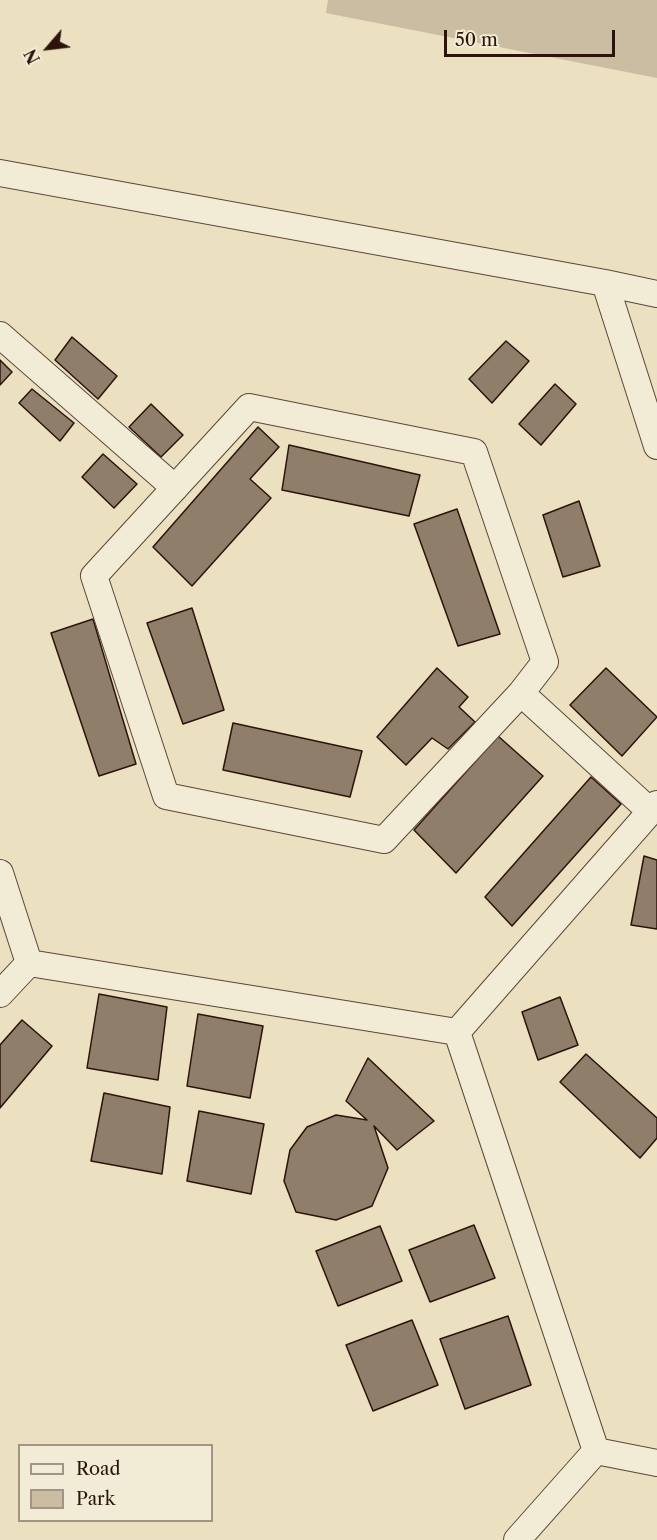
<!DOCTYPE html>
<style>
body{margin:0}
#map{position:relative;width:657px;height:1540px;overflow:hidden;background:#ebe0c0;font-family:"Libre Caslon Text",serif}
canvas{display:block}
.legend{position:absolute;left:18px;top:1444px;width:195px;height:78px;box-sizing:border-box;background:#f2ebd6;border:2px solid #a39585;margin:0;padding:8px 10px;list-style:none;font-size:18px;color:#2c140b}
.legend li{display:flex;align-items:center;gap:12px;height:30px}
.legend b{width:30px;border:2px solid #a39585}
.north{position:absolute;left:18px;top:18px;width:60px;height:60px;-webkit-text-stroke:4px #f2ebd6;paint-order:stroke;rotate:242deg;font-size:16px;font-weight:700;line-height:24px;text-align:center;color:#2c140b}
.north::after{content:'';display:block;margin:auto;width:21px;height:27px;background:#2c140b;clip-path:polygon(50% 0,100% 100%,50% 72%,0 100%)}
.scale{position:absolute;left:444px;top:30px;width:171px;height:27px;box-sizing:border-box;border:3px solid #2c140b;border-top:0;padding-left:8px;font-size:18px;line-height:21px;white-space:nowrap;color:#2c140b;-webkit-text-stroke:4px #f2ebd6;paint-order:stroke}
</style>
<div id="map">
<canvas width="657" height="1540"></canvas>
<ul class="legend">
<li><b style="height:8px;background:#f2ebd6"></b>Road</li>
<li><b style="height:16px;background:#cbbda1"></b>Park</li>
</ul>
<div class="north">N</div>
<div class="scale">50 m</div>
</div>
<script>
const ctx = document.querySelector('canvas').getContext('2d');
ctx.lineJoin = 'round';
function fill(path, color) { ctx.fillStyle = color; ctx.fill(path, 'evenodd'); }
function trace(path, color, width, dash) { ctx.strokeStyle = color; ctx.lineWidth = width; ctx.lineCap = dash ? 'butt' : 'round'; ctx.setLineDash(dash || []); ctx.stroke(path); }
fill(new Path2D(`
 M328,0H657V78L326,13Z`), '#cbbda1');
const building = new Path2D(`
 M72,337L117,376L98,399L55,360Z
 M506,341L529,361L492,403L469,379Z
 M0,360L12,372L0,385Z
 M555,384L576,404L541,445L519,424Z
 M32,389L74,423L60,441L19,403Z
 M151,404L183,435L161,457L129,427Z
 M258,427L279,447L250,479L271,498L192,586L153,547Z
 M289,445L420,475L409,516L282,490Z
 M103,454L137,484L114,508L82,477Z
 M579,501L600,566L563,577L543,515Z
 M457,509L500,634L458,646L414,524Z
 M192,608L224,710L183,724L147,623Z
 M93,619L136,764L99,776L51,633Z
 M437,668L468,697L459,707L475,722L448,749L432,738L406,765L377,737Z
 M606,668L657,717L622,756L570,705Z
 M233,723L362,751L350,797L223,770Z
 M498,736L543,776L456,873L414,830Z
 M591,777L621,804L512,926L485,897Z
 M644,856L657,860V929L631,925Z
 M99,994L167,1007L158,1080L87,1068Z
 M560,997L578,1045L538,1060L522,1012Z
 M198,1014L263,1026L250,1098L187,1086Z
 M22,1020L52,1046L0,1108V1045Z
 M586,1054L657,1118V1138L640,1158L560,1082Z
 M368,1058L434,1121L397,1150L374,1126L388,1168L372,1206L336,1220L296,1212L284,1181L290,1150L307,1127L336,1115L367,1120L346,1101Z
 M104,1093L170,1107L162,1174L91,1161Z
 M199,1111L264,1124L251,1194L187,1181Z
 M474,1225L495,1278L430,1302L409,1250Z
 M380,1226L402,1281L338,1306L316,1251Z
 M508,1316L531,1385L465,1409L440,1339Z
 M412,1320L438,1385L373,1411L346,1345Z`);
fill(building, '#8f7e69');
trace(building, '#2c140b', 1.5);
const minor = new Path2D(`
 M0,173L605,283L657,294
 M605,283L657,446
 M0,335L175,488
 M249,407L474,452L545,662L521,693L384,840L166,796L94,576Z
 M521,693L650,811
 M0,873L29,963
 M0,994L29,963L457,1032
 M596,1451L457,1032L657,804
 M596,1451L657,1463
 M517,1540L596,1451`);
trace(minor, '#5c4738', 28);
trace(minor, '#f2ebd6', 26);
</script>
